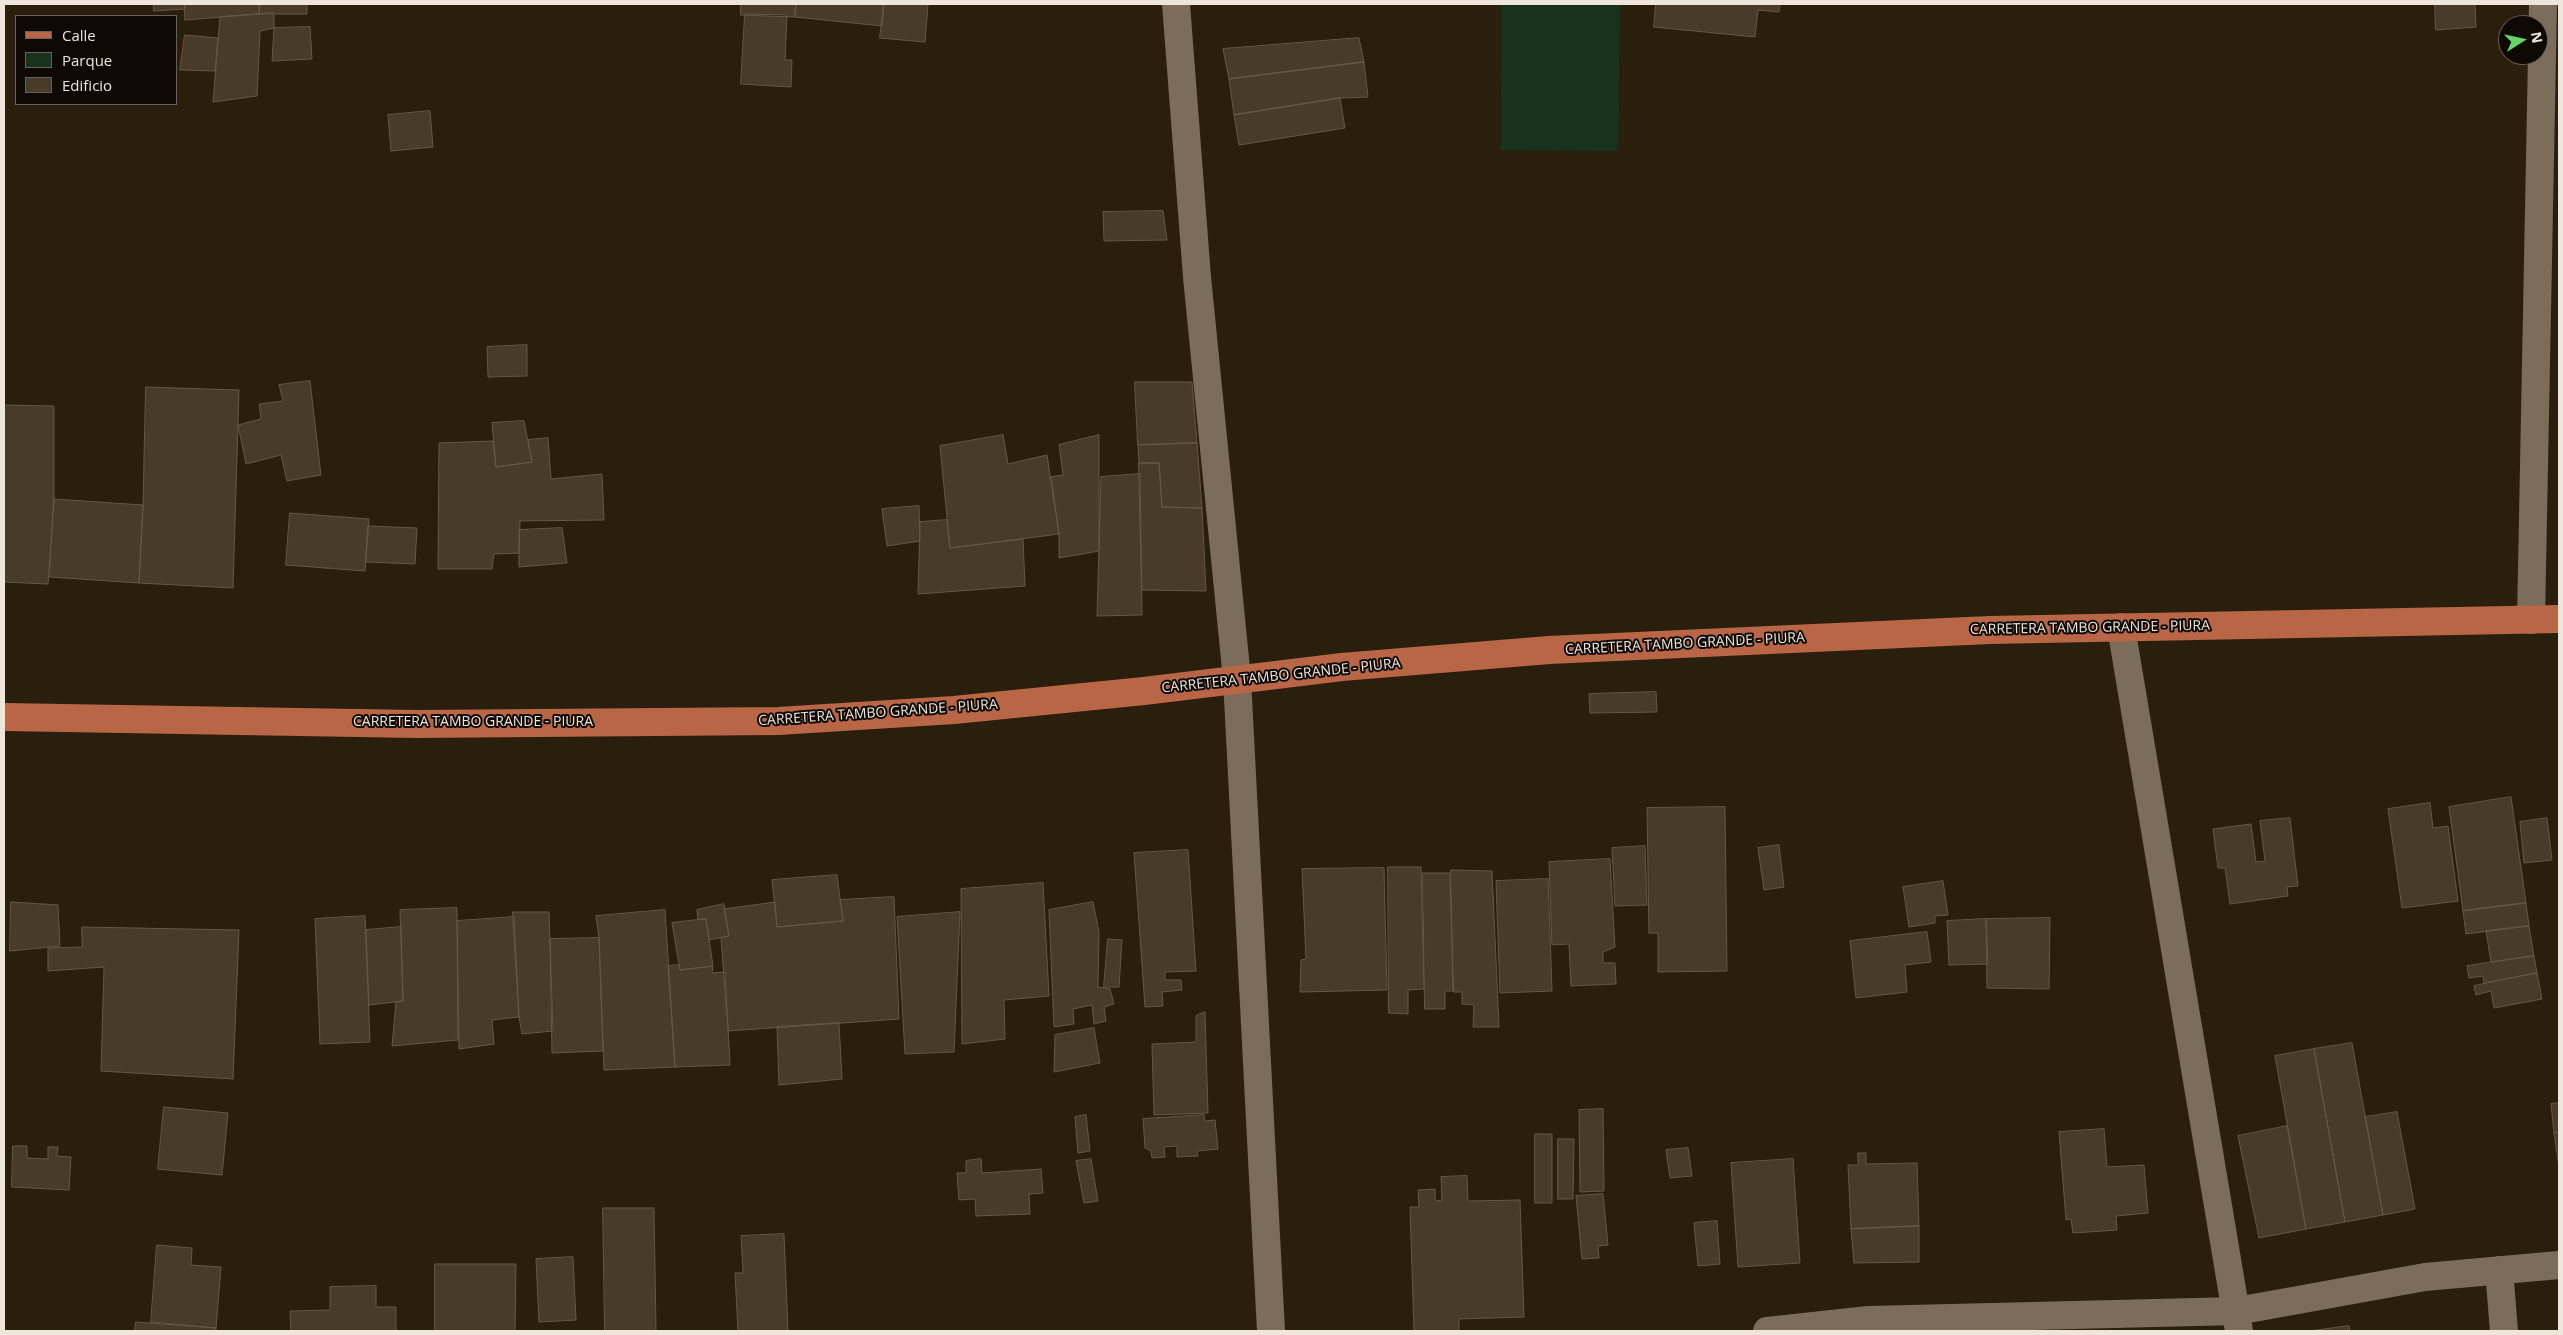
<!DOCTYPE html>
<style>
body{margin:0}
#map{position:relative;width:2563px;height:1335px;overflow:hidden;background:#2a1e0d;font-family:"Open Sans",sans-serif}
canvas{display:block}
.frame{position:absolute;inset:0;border:5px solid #eee6db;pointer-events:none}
.legend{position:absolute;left:15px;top:15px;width:162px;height:90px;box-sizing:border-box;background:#0e0904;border:1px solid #68615a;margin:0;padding:6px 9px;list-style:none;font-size:15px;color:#eee6db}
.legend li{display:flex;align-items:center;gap:10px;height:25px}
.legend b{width:25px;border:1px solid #68615a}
.north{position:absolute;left:2498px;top:15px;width:50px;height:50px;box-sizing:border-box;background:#0e0904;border:1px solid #68615a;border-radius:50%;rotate:80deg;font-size:14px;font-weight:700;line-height:20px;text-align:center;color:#eee6db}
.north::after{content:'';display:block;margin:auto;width:18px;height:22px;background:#67d465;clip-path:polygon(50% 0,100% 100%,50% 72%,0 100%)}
</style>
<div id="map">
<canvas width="2563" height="1335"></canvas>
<div class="frame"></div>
<ul class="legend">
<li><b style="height:6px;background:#b96646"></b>Calle</li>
<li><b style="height:14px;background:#17331d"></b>Parque</li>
<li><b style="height:14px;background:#493b2a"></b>Edificio</li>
</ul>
<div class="north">N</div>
</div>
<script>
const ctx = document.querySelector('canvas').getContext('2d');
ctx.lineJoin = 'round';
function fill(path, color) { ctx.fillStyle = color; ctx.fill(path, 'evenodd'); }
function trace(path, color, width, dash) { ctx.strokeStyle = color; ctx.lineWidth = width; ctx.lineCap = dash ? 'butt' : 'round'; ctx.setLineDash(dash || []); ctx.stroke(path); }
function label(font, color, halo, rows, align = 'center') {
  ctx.font = font + ' "Open Sans",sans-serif'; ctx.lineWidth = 4; ctx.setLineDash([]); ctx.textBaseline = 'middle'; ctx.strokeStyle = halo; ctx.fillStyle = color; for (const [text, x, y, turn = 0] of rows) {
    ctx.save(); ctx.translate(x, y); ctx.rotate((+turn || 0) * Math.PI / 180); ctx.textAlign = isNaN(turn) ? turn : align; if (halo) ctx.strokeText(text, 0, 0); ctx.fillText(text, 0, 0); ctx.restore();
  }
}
fill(new Path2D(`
 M1502,4H1620L1618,151L1501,150Z`), '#17331d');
const building = new Path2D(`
 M154,4H185V9L154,11Z
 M185,4H260L259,14L185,20Z
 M260,4H307V14H259Z
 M741,4H796L795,17L741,15Z
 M796,4H884L882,26L795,17Z
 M884,4H928L925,42L880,38Z
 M1656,4H1780L1779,12L1758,10L1755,37L1654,27Z
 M2435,4H2475L2476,27L2436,30Z
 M274,13V28L260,31L257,96L213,102L220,17Z
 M745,14L787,15L785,60H792L791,87L741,84Z
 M310,27L312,59L272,61L274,28Z
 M185,35L218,38L215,71L180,70Z
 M1359,38L1364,62L1229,79L1223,49Z
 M1364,62L1368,97L1340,98L1234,115L1229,79Z
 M1340,98L1345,128L1239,145L1234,115Z
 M430,111L433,147L391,151L388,115Z
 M1163,211L1167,240L1104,241L1103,212Z
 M527,345V376L488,377L487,347Z
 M310,381L321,475L287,481L281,455L246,464L238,425L261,419L259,404L283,401L279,385Z
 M1135,382H1192L1197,443L1138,445Z
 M146,387L239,390L233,588L139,583L143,505Z
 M4,405L54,406V499L48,584L4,582Z
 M524,421L532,462L496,467L492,423Z
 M1003,435L1008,464L1047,455L1059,534L950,548L940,446Z
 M1099,435V551L1059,558V534L1051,477L1063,475L1059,445Z
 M548,438L551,479L602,474L604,520L520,521L519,553L494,554L492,569H438L439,443L493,441L496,467L532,462L528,440Z
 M1197,443L1202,508L1162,507L1159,463H1139L1138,445Z
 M1139,463H1159L1162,507L1202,508L1206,591L1142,590Z
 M1140,474L1142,615L1097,616L1101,477Z
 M54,499L143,505L139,583L50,577Z
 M919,506L920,541L887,546L882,509Z
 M290,513L369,519L365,571L286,565Z
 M947,520L950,548L1023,539L1025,586L918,594L920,522Z
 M368,526L417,528L415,564L366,562Z
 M562,528L567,563L519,567V530Z
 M1656,692L1657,712L1590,713L1589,694Z
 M2511,797L2526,903L2463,911L2449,807Z
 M2430,803L2433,828L2448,826L2458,901L2402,908L2388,809Z
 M1725,807L1727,971L1658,972V933H1649L1647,808Z
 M2290,818L2298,886L2287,887L2288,896L2230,904L2225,868H2218L2213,829L2251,824L2256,862L2265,861L2260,821Z
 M2547,818L2552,860L2524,863L2520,822Z
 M1779,845L1784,887L1764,890L1758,848Z
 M1645,846L1647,905L1615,906L1612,848Z
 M1188,850L1196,971L1165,972V980H1181L1182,990L1162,992L1163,1006L1145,1007L1134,853Z
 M1610,859L1615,947L1603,952V963H1615L1616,984L1571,986L1569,944L1552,945L1549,862Z
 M1388,867H1421L1424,989L1408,990V1014L1389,1013Z
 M1384,868L1387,990L1300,992L1301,960L1306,959L1302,869Z
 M1451,870L1492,871L1499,1027H1473L1474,1005L1462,1004V992H1454Z
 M1423,873H1450L1453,991H1445V1009H1425Z
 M837,875L843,921L777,927L772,880Z
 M1548,879L1552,991L1500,993L1496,881Z
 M1943,881L1948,915L1935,916V923L1909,927L1903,887Z
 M1043,883L1049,996L1004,1000L1005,1039L962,1044L961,889Z
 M894,897L899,1019L728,1031L721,938L729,936L724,909L775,902L777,927L843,921L840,900Z
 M11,902L58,905L60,946L10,951Z
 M1093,902L1099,932L1098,987L1110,989L1114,1004L1104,1007L1106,1021L1094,1024L1092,1005L1073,1009L1074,1024L1054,1027L1049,910Z
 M2526,903L2529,926L2466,934L2463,911Z
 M724,904L729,936L709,940L706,919L698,920L697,910Z
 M457,908L458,1040L392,1046L396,1002L403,1001L400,910Z
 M665,910L675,1067L604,1070L599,938L596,916Z
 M513,912H549L553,1031L522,1034L519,1017Z
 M960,912L954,1052L905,1054L897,917Z
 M365,916L370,1042L320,1044L315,919Z
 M514,917L519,1017L492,1020L494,1044L459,1049L457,921Z
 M2050,918L2049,989L1987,988L1986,919Z
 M706,919L713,966L680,970L672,923Z
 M1986,919L1988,964L1949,965L1947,921Z
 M2529,926L2534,956L2491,962L2486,931Z
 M82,927L239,930L233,1079L101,1071L104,967L48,971V948L82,947Z
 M401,927L403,1001L369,1005L366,930Z
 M1927,932L1931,962L1905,965L1907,992L1856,998L1850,941Z
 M599,938L603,1051L552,1053L550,939Z
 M1108,939L1122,940L1119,987H1104Z
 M2534,956L2537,973L2484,983L2483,976L2469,978L2467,966Z
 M679,965L680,970L713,966L712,973L725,972L730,1065L675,1067L668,966Z
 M2537,973L2542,999L2494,1008L2491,991L2476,995L2474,986Z
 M1205,1012L1208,1113L1154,1115L1152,1044L1196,1042V1016Z
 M839,1023L842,1079L779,1085L777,1027Z
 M1094,1028L1100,1063L1054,1072L1055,1035Z
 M2352,1043L2383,1215L2345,1222L2314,1049Z
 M2314,1049L2345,1222L2306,1229L2275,1056Z
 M2559,1103V1132L2554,1133L2551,1104Z
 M164,1107L228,1113L222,1175L158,1169Z
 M1603,1109L1604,1191L1580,1192L1579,1110Z
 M2397,1112L2415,1209L2383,1215L2365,1117Z
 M1086,1115L1090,1151L1078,1153L1075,1117Z
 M1204,1115L1205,1121L1215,1120L1218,1149L1197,1151L1198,1156L1177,1157V1146L1164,1147L1165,1157L1152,1158L1151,1151L1145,1148L1143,1119Z
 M2287,1126L2306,1229L2259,1238L2238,1136Z
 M2104,1129L2107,1167L2144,1165L2148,1213L2116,1216L2117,1230L2073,1233L2071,1219L2066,1220L2059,1132Z
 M2559,1132V1167L2554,1133Z
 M1535,1134H1552V1203H1535Z
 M1558,1139H1574L1573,1199H1558Z
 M13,1146H27V1158L48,1159V1147H58L57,1156L71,1157L69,1190L12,1187Z
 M1688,1148L1692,1176L1670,1178L1666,1150Z
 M1858,1153H1866V1164L1917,1163L1919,1226L1851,1229L1848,1165H1858Z
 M981,1159L982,1173L1041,1169L1043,1193L1029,1194L1030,1214L976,1216L975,1199L959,1200L957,1173H966V1161Z
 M1091,1159L1098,1201L1084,1203L1076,1161Z
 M1793,1159L1800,1263L1738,1267L1731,1163Z
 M1467,1176L1468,1201L1520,1200L1524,1317L1459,1319V1331H1414L1410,1207H1419L1418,1190L1435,1189V1200L1442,1201L1441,1177Z
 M1603,1194L1608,1245L1598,1246L1599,1258L1582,1259L1576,1196Z
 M603,1208H654L656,1331H605Z
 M1717,1221L1720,1264L1698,1266L1694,1223Z
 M1919,1226V1262L1854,1263L1851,1229Z
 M784,1234L788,1331H738L735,1273H743L741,1236Z
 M157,1245L192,1248L191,1265L221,1267L216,1328L151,1322Z
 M573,1257L576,1320L539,1322L536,1259Z
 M435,1264H516L515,1331H435Z
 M376,1286V1307H396V1331H291L290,1311L330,1310V1287Z
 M136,1322L216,1328V1331H135Z
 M2349,1326L2350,1331H2310Z`);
fill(building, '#493b2a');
trace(building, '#665846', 1);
trace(new Path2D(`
 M1176,4L1197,277L1237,679L1271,1331
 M2531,620L2543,4
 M2121,627L2239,1331
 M2499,1270L2504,1331
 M1767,1331L1869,1320L2237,1311L2425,1277L2559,1265`), '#7c6d5a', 28);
trace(new Path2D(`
 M4,717L417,724L778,721L954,710L1144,691L1342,667L1549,650L1990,630L2559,619`), '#b96646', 28);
label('14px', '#eee6db', '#0e0904', [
 ["CARRETERA TAMBO GRANDE - PIURA",2090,628,-1],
 ["CARRETERA TAMBO GRANDE - PIURA",1685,644,-3],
 ["CARRETERA TAMBO GRANDE - PIURA",1281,676,-6],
 ["CARRETERA TAMBO GRANDE - PIURA",878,713,-4],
 ["CARRETERA TAMBO GRANDE - PIURA",473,722]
]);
</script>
